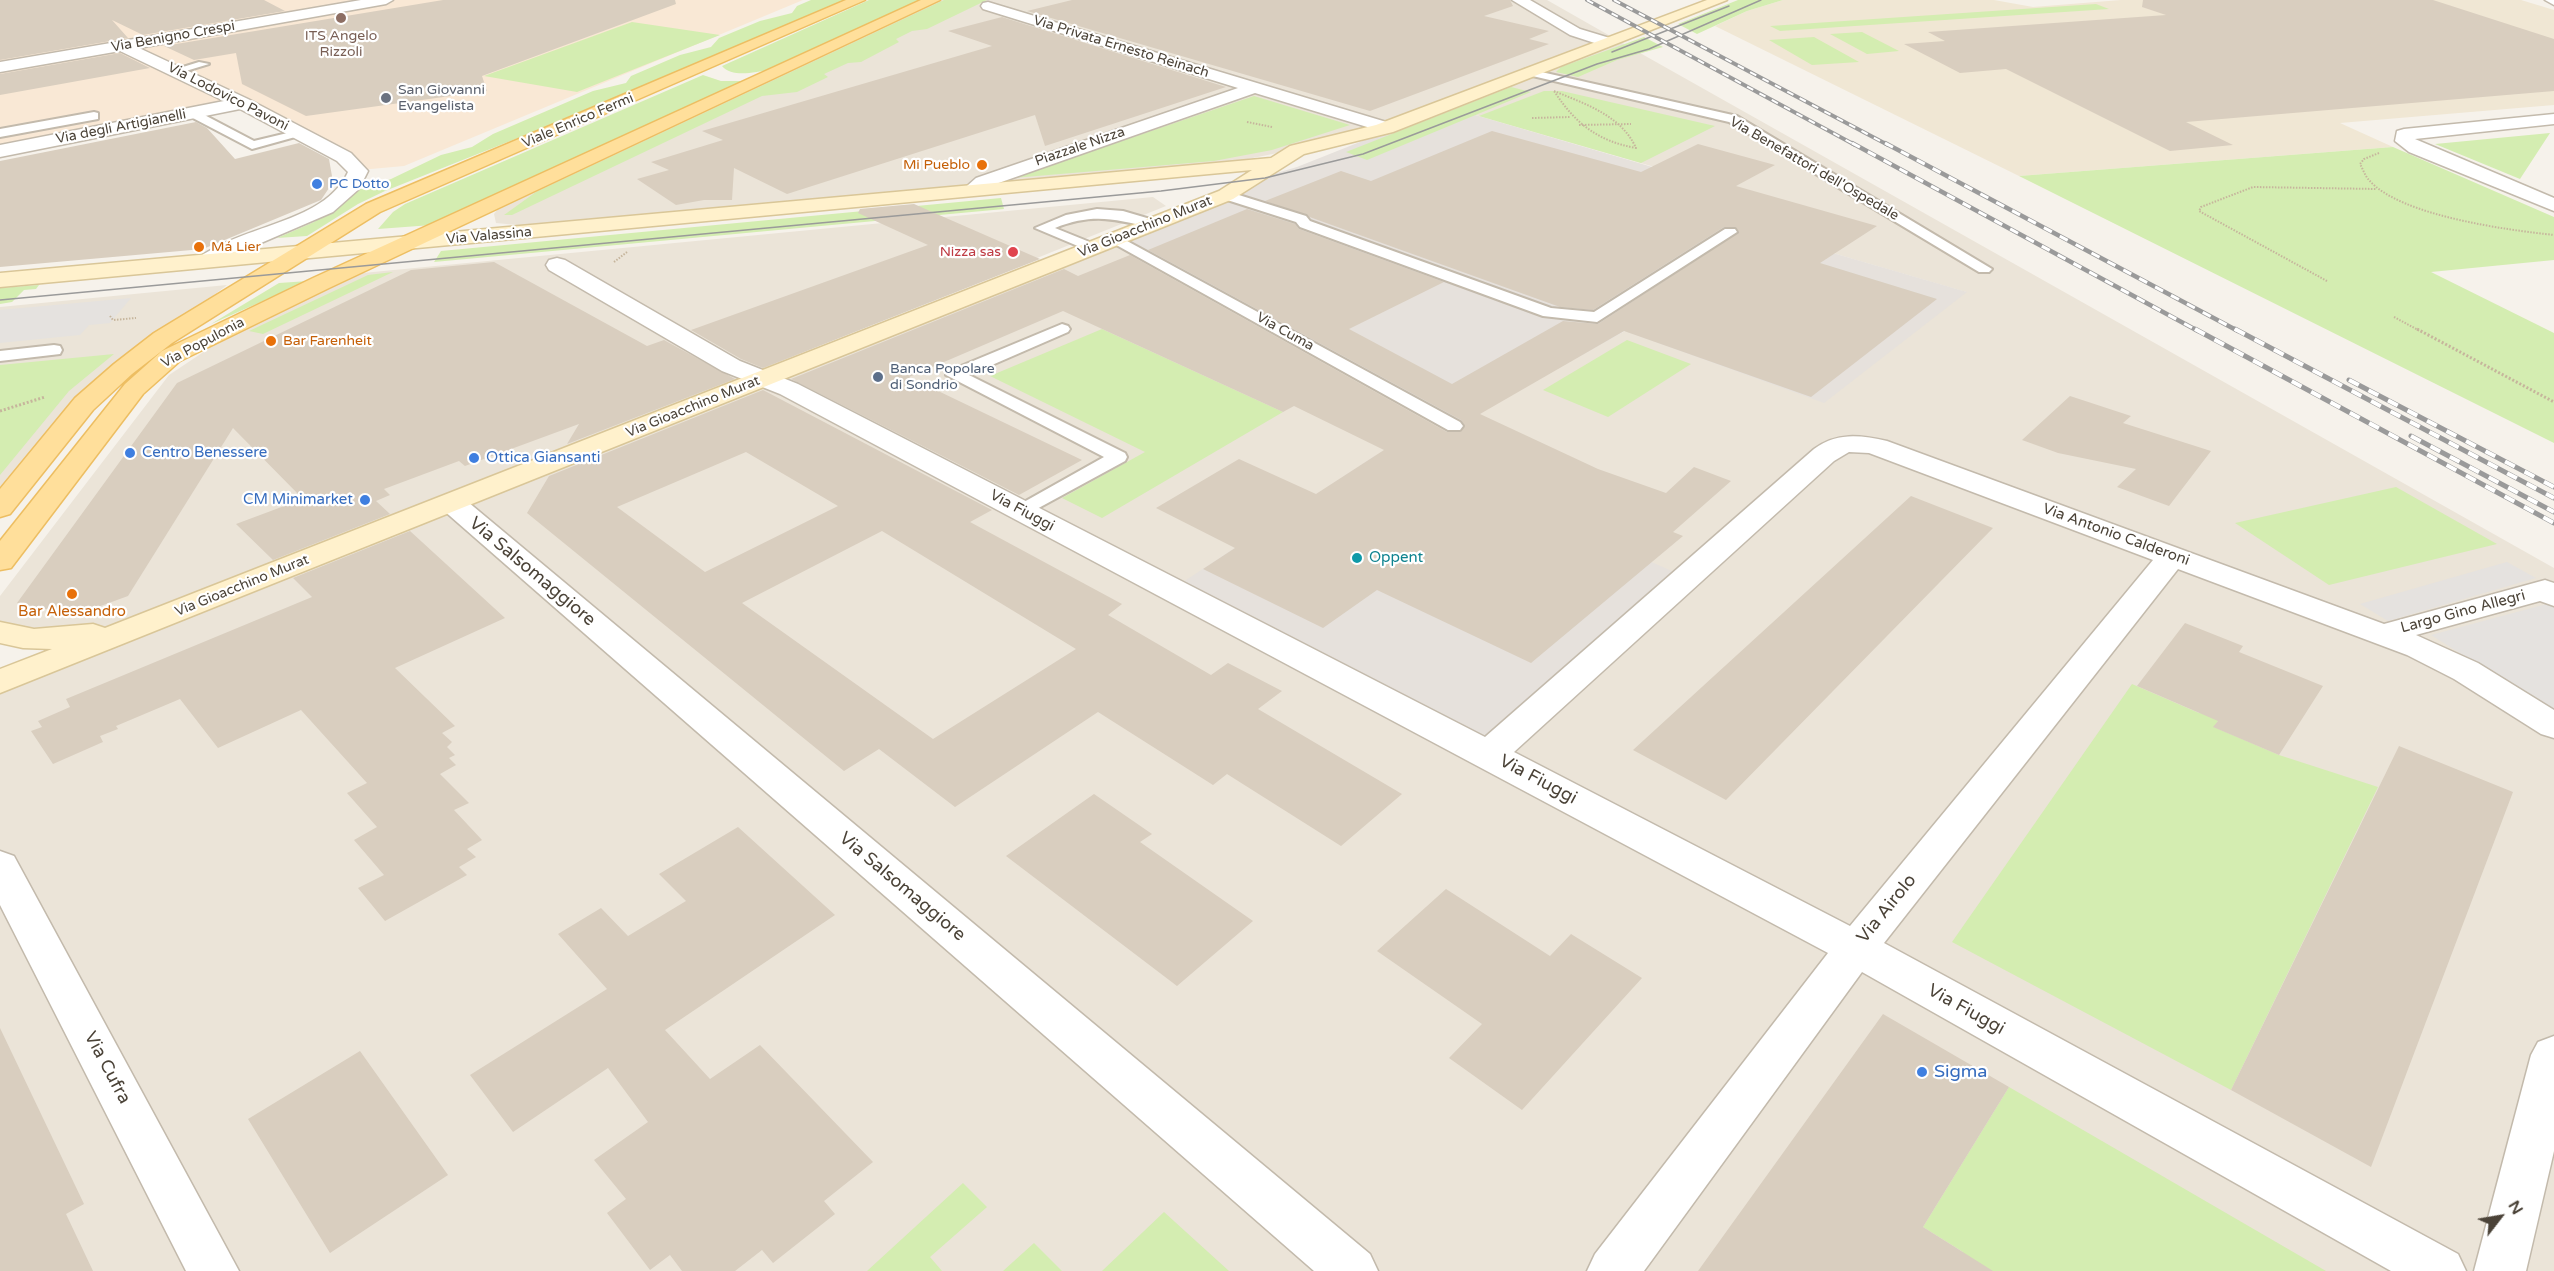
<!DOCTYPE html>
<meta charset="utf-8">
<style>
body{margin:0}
#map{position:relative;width:2554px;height:1271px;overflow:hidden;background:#f6f2eb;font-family:"Varela Round",sans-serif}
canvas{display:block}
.north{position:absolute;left:2470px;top:1187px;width:60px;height:60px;-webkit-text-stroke:4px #fff;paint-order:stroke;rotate:59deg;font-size:16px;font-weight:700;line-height:24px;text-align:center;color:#4b4338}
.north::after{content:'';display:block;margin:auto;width:21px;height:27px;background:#4b4338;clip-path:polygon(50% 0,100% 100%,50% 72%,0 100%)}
</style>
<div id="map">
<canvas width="2554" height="1271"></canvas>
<div class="north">N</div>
</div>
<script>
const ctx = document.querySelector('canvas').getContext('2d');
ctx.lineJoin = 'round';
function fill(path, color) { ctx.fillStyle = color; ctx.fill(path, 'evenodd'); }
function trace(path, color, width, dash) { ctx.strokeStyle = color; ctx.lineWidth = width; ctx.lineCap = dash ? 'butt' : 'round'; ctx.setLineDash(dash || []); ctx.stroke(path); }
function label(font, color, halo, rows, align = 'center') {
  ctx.font = font + ' "Varela Round",sans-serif'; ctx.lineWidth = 4.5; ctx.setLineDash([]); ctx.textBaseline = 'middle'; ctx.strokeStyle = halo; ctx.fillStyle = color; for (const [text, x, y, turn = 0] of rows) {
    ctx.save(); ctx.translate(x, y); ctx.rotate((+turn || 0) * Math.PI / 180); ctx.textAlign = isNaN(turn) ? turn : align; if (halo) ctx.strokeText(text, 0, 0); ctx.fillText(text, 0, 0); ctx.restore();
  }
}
fill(new Path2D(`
 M936,0H1547L1612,37L1408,119L1297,149L1238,161L527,226L496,223L494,214L501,205Z
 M1617,40L2554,568V1271H0V688L1115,237L1604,342L1625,331L1966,292L1675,207L1706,182L1448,107Z
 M1153,197L1166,206L137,621L69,633L12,632L0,622V596L169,375L214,345L342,275Z
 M227,285L154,341L0,490V307Z`), '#ebe4d8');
fill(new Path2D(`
 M0,0H803L404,166L360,170L245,101L0,150Z`), '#f9e8d5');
fill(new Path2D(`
 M1448,107L1707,183L1675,207L1967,292L1824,403L1625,331L1457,425L1115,237L1253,180L1297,167Z
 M1376,455L1566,542L1581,531L1681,575L1485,746L1177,586Z`), '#e6e1dc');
fill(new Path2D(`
 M1783,0H1994L2033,7L2121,0H2521L2554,10V105L2340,123L2393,147L2019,176L1715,26L1747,11Z`), '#f0e7d4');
fill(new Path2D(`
 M811,0H847L613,100L385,191L358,204L307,236L277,238L314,222L361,189L391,179L441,155L472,147L493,134L593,91L626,83L631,76L680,55L711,47L719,38L760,21L792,13L797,6Z
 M869,0H922L769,70C755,72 732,78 722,66Z
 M944,0H987L927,29L912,31L896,39L899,42L861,62L848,63L824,74L828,77L797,92L762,96L512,215H504L536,192Z
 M1738,0H1783L1747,11L1697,34L1678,24Z
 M2096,4L2109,9L1780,31L1770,26Z
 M632,22L720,35L577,92L484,76Z
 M1862,32L1899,51L1867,54L1830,34Z
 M1644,37L1663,47L1617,60L1578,77L1556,72L1561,67Z
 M1814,37L1859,62L1812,65L1769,40Z
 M703,75L721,81H747L432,225L378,229L393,212L405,204Z
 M1511,87L1531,92L1367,160L1346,152Z
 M1562,91L1715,126L1641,163L1479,116L1544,91Z
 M1254,96L1350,125L1272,150L1214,161L1013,178Z
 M2550,133L2520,179L2435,144Z
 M2393,147L2554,217V260L2431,272L2554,333V443L2019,176Z
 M1001,198L1004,209L434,262L441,251Z
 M393,272L263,334L249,331L368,275Z
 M308,281L211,324L279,283Z
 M39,285L36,289L24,290L12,302L0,304V288Z
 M1102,329L1283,412L1102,518L1062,498L1145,452L990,376Z
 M1627,340L1691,364L1608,417L1543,390Z
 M114,354L69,391L0,475V365Z
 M2396,487L2497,544L2329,585L2235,523Z
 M2132,684L2199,713L2222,715L2214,727L2279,755L2378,787L2231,1090L1952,942Z
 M2009,1087L2326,1271H1953L1963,1252L1923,1227Z
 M963,1183L987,1207L930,1257L942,1271H867Z
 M1164,1212L1229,1271H1102Z
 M1034,1243L1062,1271H1003Z`), '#d4edb1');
fill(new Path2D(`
 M131,298L110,323L89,325L80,335L0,343V310Z
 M2507,562L2536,578L2388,621L2360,604Z
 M2554,602V712L2431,635Z`), '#e5e2df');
fill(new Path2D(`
 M0,0H264L285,11L143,35L112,20L128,38L0,60Z
 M443,0H675L676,4L482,76L487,91L306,116L242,84L236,53L194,60L164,46Z
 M1072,0H1510L1513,6L1484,16L1549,31L1529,39L1549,44L1370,111L1027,11Z
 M2143,0H2433L2554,39V91L2186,122L2233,145L2170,151L2006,69L1960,73L1904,44L1945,41L1928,32L2166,15L2142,7Z
 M1002,17L1226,87L1045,146L1035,115L787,194L734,168L732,200H704L676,205L637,179L669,170L651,162L723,140L702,131L992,46L948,31Z
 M120,53L150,68L0,95V74Z
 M196,122L207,128L235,159L299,143L329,159L333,182L321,200L203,249L0,267V161Z
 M1492,131L1641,172L1698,144L1775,165L1736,186L1877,226L1820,263L1937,299L1811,397L1624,331L1480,414L1598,469L1666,493L1694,467L1731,481L1673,532L1683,536L1531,663L1377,590L1323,628L1203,569L1235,548L1156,508L1239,459L1316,494L1384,450L1294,406L1283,412L1063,311L909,377L1082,460L1019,495L791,379L1064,269L1078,276L1130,255L1447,432H1460L1465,426L1461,420L1148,250L1247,209L1295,224L1299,229L1444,282L1349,329L1452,384L1563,321L1598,324L1739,232L1735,227H1724L1593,310L1560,307L1265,201L1341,171L1371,181Z
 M914,204L1040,259L763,368L741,359L691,330L928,245L858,213L860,209Z
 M494,262L647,346L664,340L735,379L567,444L579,424L465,466L459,461L384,489L390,495L376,501L390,514L273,560L236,524L303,499L233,428L128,596L76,615L17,603L177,383L411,270Z
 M763,390L992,510L970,522L1122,604L1108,615L1211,675L1228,663L1282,691L1258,709L1402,794L1341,846L1227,774L1213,785L1098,712L955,807L879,749L844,771L527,513L549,476ZM746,452L838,506L705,572L617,507ZM882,531L1076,649L933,739L742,603Z
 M2070,396L2131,416L2123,423L2211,451L2169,506L2117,487L2136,469L2058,453L2022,440Z
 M1911,496L1993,528L1726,800L1633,750Z
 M410,531L505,618L395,668L455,726L442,733L452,742L447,747L455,755L449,758L456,765L440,774L469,803L454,810L482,840L467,849L476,857L459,867L467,875L385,921L358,888L384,875L354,840L377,827L347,793L367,783L301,710L218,748L180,699L116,726L118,729L100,736L103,742L53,764L31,731L42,727L38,721L70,707L66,699L312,597L293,578Z
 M2185,623L2243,646L2239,652L2323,686L2279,755L2213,727L2218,721L2137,686Z
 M2399,746L2513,792L2371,1167L2231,1090Z
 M1094,794L1152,834L1140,842L1253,921L1177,986L1006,856Z
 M738,827L835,915L665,1030L710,1079L760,1045L873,1162L824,1201L835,1214L773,1263L762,1250L735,1271H682L670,1255L650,1270L607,1213L626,1199L594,1160L648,1122L608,1068L513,1132L470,1075L607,989L558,934L601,908L628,936L686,901L659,874Z
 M1446,889L1550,956L1571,934L1642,978L1522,1110L1449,1058L1482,1024L1377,951Z
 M1883,1014L2009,1087L1923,1227L1993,1271H1698Z
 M0,1028L84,1204L66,1214L93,1271H0Z
 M360,1051L448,1175L330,1253L248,1119Z`), '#d9cebf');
const service = new Path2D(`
 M199,62L209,64L176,74L170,71Z
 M1528,69L1737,116L1992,269L1989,272H1979L1729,122L1524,74V70Z
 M193,109L254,141L300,130L306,134L252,149L189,116V110Z
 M94,112L98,113V119L0,137V129Z
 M1226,191L1306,216L1310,221L1551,308L1594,312L1725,229H1735L1737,232L1597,322L1543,316L1300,227L1296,222L1221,198V192Z
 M1097,209L1123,211L1157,221L1159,224L1152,228C1114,219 1093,213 1055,228L1097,245L1099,248L1092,252L1035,228L1066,215Z
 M1116,235L1460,422L1463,426L1460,430H1448L1111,242L1109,239L1111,236Z
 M1062,324L1068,326L1070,329L1068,332L969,375L1125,453L1127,457L1125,461L1022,517L1015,515L1012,511L1015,507L1104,457L946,375L949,371Z
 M54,345L60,346L62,350L60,354L0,361V351Z`);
const minor = new Path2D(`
 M361,0H393L386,4L139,48L248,99L351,153L368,171L359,189L333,212L247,249L215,266H199L196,261C201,254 211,250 219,246C259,224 327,218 348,172L337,161L240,109L0,157V145L224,101L120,51L0,72V62Z
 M1512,0H1530L1580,29L1613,39L1615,42L1607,47L1570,35Z
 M2545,0H2554V5Z
 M988,2L1393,124L1396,128L1387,133L1255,93L990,186L984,194H970L967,186L976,178L1238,88L983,9L981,6L983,3Z
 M2554,114V124L2415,139L2554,198V211L2409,152L2395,141L2397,131L2404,129Z
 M557,258L565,260L740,361L798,384L1485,737L1814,449C1837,432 1860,435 1887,441L2384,624L2545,580L2554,583V606L2540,601L2416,635L2478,663L2554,710V738L2541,734L2454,679L2407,655L2178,569L1884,943L2458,1254L2466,1271H2391L1862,972L1644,1271H1587L1595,1254L1828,953L780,394L722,371L549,270L546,265L549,260ZM1849,452L1869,453L2153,560L1850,926L1514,752L1834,461Z
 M452,494L462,497L1370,1254L1378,1271H1314L442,509L437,503L442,497Z
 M0,851L14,856L239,1271H186L0,905Z
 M2554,1036V1151L2526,1271H2474L2531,1055L2538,1042Z`);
const secondary = new Path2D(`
 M1707,0H1727L1393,132L1304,154L1233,199L0,693V669L52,649L23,648L0,643V622L34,629L93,624L105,628L1219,191L1252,170L0,287V273L1271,158L1290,146L1376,125Z`);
const primary = new Path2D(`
 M846,0H865L380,212L172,343L132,374L93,410L10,514L0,517V489L75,398L114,364L154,333L366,204Z
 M921,0H940L329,288L180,361L143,394L11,568L0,570V541L125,384L162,351L313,278Z`);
trace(service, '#c3baac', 4);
trace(minor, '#c3baac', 3);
trace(secondary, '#d9c698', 3);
trace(primary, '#edbe62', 3);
trace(new Path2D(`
 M1554,91C1585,104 1621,115 1636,148C1597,141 1575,123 1554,91Z
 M1532,118L1570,117
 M1247,122L1272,127
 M1579,125L1631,124
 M2379,153L2364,159L2360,164C2363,169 2365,176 2369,180C2400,216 2508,230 2554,235
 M614,262L627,252
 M2327,281L2199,211L2201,207L2253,187L2376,189
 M110,316L113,320L136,318
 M2394,317L2420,331`), '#c6b59c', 2, [1.5, 1.5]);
trace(new Path2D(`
 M2417,329L2554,402
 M0,411L45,397`), '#c6b59c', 3, [2, 2]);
fill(service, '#fff');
fill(minor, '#fff');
fill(secondary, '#fff1cc');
fill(primary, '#ffdf9b');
trace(new Path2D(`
 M1612,52L1729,6
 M0,300L1161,191L1265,178L1363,154L1597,64L1649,49L1761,0`), '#9a9a9a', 1.5);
const railFar2 = new Path2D(`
 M1587,0L1855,145
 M1614,0L1888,145`);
const railFar1 = new Path2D(`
 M1852,143L2198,331
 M1885,143L2238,331`);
const rail = new Path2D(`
 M2195,329L2554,523
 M2235,329L2554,498
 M2349,380L2554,487
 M2411,436L2554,512`);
trace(railFar2, '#9a9a9a', 4);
trace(railFar1, '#9a9a9a', 4.5);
trace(rail, '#9a9a9a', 5);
trace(railFar2, '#fff', 2, [7]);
trace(railFar1, '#fff', 3, [9]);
trace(rail, '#fff', 4, [11]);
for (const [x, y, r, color] of [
 [341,18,6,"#8d6e63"],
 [386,98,6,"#6b7280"],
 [982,165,6,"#e8710a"],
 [317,184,6,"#3f7fe0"],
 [199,247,6,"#e8710a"],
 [1013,252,6,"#e0444e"],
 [271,341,6,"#e8710a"],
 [878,377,6,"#5c6f8a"],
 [130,453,6,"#3f7fe0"],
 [474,458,6,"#3f7fe0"],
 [365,500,6,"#3f7fe0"],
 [1357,558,6,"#0f9aa8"],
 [72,594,6,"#e8710a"],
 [1922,1072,6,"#3f7fe0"]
]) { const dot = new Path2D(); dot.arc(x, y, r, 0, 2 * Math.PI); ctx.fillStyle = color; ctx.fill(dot); trace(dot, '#fff', 2); }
label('14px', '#785e54', '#fff', [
 ["ITS Angelo",341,36],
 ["Rizzoli",341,52]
]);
label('14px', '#4b4338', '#fff', [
 ["Via Benigno Crespi",173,37,-10],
 ["Via Privata Ernesto Reinach",1121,47,17],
 ["Via Lodovico Pavoni",228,97,27],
 ["Viale Enrico Fermi",578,121,-23],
 ["Via degli Artigianelli",121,127,-11],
 ["Piazzale Nizza",1080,147,-19],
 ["Via Benefattori dell'Ospedale",1814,169,30],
 ["Via Gioacchino Murat",1145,227,-22],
 ["Via Valassina",489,236,-5],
 ["Via Cuma",1285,332,29],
 ["Via Populonia",203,343,-28],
 ["Via Gioacchino Murat",693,407,-22],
 ["Via Gioacchino Murat",242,586,-22]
]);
label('14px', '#5b616d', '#fff', [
 ["San Giovanni",398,90],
 ["Evangelista",398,106]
], 'left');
label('14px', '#c56008', '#fff', [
 ["Mi Pueblo",970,165,"right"],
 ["Má Lier",211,247],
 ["Bar Farenheit",283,341]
], 'left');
label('14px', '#366cbe', '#fff', [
 ["PC Dotto",329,184]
], 'left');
label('14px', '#be3a42', '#fff', [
 ["Nizza sas",1001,252]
], 'right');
label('14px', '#4e5e75', '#fff', [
 ["Banca Popolare",890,369],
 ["di Sondrio",890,385]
], 'left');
label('15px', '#366cbe', '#fff', [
 ["Centro Benessere",142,453],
 ["Ottica Giansanti",486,458],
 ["CM Minimarket",353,500,"right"]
], 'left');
label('15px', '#4b4338', '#fff', [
 ["Via Fiuggi",1022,511,28],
 ["Via Antonio Calderoni",2116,535,20],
 ["Largo Gino Allegri",2463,612,-15]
]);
label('15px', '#0d838f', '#fff', [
 ["Oppent",1369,558]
], 'left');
label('15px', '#c56008', '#fff', [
 ["Bar Alessandro",72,612]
]);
label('18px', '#4b4338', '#fff', [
 ["Via Salsomaggiore",532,572,40],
 ["Via Fiuggi",1538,780,28],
 ["Via Salsomaggiore",902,887,40],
 ["Via Airolo",1887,909,-51],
 ["Via Fiuggi",1966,1010,29],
 ["Via Cufra",107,1068,62]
]);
label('18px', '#366cbe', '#fff', [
 ["Sigma",1934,1072]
], 'left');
</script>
